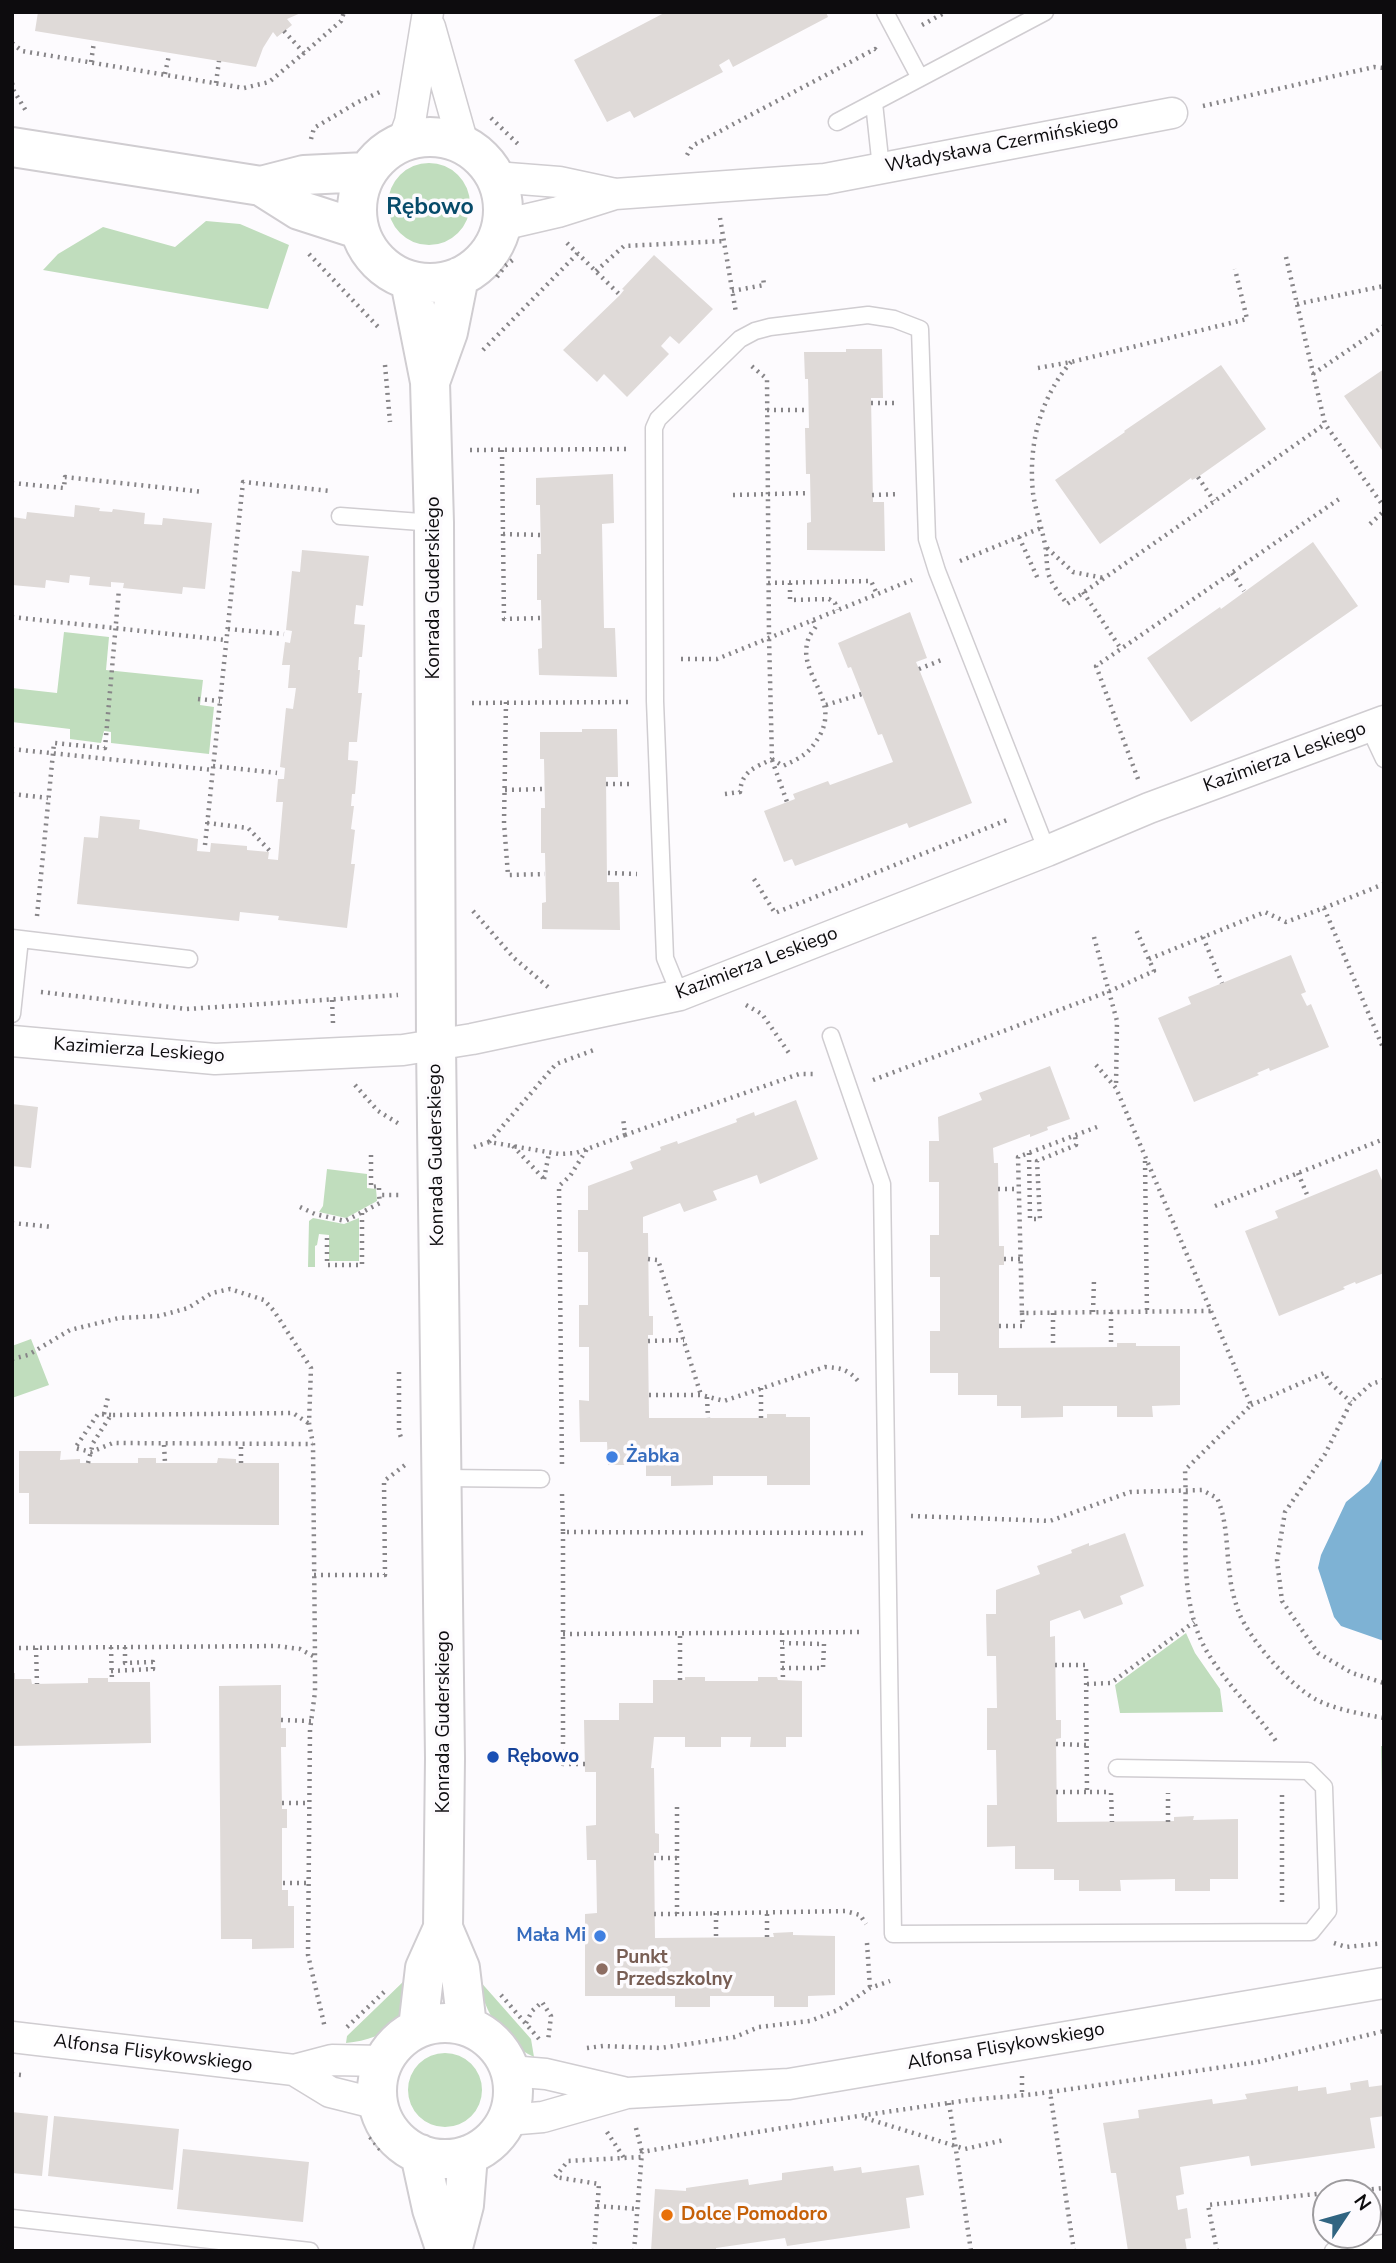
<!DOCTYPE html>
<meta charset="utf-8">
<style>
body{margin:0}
#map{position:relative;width:1396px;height:2263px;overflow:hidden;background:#fdfbfe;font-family:"Nunito Sans",sans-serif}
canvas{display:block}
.frame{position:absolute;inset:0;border:14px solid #0d0c0e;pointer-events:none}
.north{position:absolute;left:1312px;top:2179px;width:70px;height:70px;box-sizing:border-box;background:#fdfbfe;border:2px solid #9d9b9e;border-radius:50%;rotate:54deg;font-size:19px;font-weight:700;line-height:28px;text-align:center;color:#0d0c0e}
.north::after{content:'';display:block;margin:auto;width:24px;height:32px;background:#316582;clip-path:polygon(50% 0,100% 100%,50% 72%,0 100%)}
</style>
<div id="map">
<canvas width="1396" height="2263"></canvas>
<div class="frame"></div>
<div class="north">N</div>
</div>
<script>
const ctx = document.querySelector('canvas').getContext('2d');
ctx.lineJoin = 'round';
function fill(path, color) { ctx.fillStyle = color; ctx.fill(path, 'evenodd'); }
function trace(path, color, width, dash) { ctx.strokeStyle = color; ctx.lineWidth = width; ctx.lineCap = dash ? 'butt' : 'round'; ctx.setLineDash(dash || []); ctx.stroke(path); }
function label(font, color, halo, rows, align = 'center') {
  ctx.font = font + ' "Nunito Sans",sans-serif'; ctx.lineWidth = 7; ctx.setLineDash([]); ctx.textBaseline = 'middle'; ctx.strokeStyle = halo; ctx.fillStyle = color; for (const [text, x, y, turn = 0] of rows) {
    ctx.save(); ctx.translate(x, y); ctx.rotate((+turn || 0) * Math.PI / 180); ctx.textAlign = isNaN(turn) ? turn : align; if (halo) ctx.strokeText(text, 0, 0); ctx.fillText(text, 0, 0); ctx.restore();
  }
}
fill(new Path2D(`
 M388 204a41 41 0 1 1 82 0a41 41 0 1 1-82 0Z
 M206,221L240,224L289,245L268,309L43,270L58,254L103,227L175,247Z
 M64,632L109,637L106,670L203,680L200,705L214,707L209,754L111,743V732L104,731L101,743L70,739V729L12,722V688L57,693Z
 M327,1169L367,1174V1188L376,1189L377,1201L346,1218L319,1212L323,1206Z
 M313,1218L344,1224L359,1218V1261H329V1235L319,1234L317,1245L315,1246V1267H308L309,1221Z
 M31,1339L49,1385L12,1398V1346Z
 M1186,1633L1195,1653L1220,1689L1223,1712L1120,1713L1115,1685Z
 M1381,1746H1384V1885Z
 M406,1979L400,2021C384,2035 367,2041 346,2043L347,2036Z
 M478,1979L531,2039L534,2057C502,2042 485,2013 478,1979Z
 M408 2090a37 37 0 1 1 74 0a37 37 0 1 1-74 0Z`), '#c0ddbd');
fill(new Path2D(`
 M1384,1454V1641L1341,1626L1334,1617L1318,1568L1321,1555L1346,1502L1369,1483L1377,1470Z`), '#7eb2d4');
fill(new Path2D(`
 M38,12H303L287,19L292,25L277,37L273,32L263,48L256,67L35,31Z
 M666,12H826L828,17L733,67L729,59L719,65L723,72L634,118L630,111L607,122L574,60Z
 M654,255L713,309L679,344L670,336L661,346L669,354L627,397L604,374L597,382L563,350L620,295L624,290L622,289Z
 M846,349H882L883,398H871L873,502H884L885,551L807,550V523L811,522L810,474H806L805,428H809L808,379H805L804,352H846Z
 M1221,365L1266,429L1198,477L1192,480L1191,478L1100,544L1055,480L1125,432L1124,431Z
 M1384,369V453L1344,396Z
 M613,474L614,523L602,524L604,628H615L617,677L539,675L538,649L542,648L541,600H537V554H541L540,505H536V478Z
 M75,505L100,508L99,511L112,512L113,509L145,513L144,524L162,525L163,518L212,523L205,589L183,587L182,594L123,588L124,583L111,582V587L89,585L90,577L70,575L69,583L46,580L45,588L12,585V517L26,519L27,512L74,517Z
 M1313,542L1358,606L1191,722L1147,658L1220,607L1221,609Z
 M302,550L369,556L363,606L356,605L354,624L365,625L362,657H359L358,670H360L358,693H362L357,742H349L348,760L358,761L355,794H352L351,806H354L351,829L355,830L351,864H355L347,928L278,920L279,916L240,912L239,921L77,904L84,837L98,838L100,816L140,820L139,829L198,839L197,851L210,852L211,843L247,846V850L269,852L268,859L278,860L283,802H276L278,779H284L285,768L280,767L286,708L293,709L296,688H288L290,665H282L285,642L290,643L292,631L286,630L292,571L300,572Z
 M910,612L927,658L916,662L919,669L972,803L909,828L907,823L795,866L792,859L784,862L764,811L795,799L793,794L828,781L830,785L893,762L882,734L878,735L851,667L848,668L838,643Z
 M582,729H617L618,777H606L607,882H619L620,930L542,929V903L546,902L545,853H541V808H545L544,759H540V732H582Z
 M1291,955L1306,992L1301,994L1307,1006L1311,1004L1329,1047L1270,1071L1269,1068L1257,1073L1259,1075L1194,1102L1158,1018L1191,1004L1188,997Z
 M1050,1066L1070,1119L1047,1127L1048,1130L1030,1137V1134L993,1148L994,1163H998L999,1246H1004V1265H999V1348L1117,1347V1343H1136V1346H1180V1405L1152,1406L1153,1417H1117V1406H1063V1417L1021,1418V1406H997V1395H958V1373H930V1331H940V1277H930V1235H939V1182H929V1141H939L938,1117L982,1100L979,1093Z
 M796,1100L818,1159L760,1184L757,1175L713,1191L717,1200L684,1212L680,1203L643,1217V1233H648L649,1316H653V1335H648V1341L649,1418H767V1414H786V1417H810V1485H767V1476H713V1485L671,1486V1476H646V1465H608L607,1442H580L579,1400L589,1401V1347H579V1305H588V1252H578V1210H588V1186L633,1169L630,1162L661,1150L660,1147L677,1141L678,1144L737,1122L736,1119L754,1112L755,1116Z
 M12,1104L38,1107L31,1168L12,1166Z
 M1377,1169L1384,1185V1273L1356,1284L1355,1282L1343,1287L1345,1289L1279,1316L1245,1231L1278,1218L1275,1211Z
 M19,1451H61L60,1460L80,1459V1463H138V1458H156V1463H217L218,1458L236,1459V1463H279V1525L29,1524V1493H19Z
 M1125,1533L1144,1586L1120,1596L1123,1604L1084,1619L1080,1610L1050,1621V1637L1055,1636L1056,1720H1061V1738L1056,1739L1057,1822L1174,1821V1817L1194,1816L1193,1820L1238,1819V1879H1210V1891H1175V1879L1120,1880L1121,1891H1079V1880H1054V1869H1015V1846L987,1847V1805H997L996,1750H987V1708H997L996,1656H987L986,1614H996V1590L1040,1574L1037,1566L1072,1553L1071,1550L1089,1543V1546Z
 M12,1673H15V1679H31L32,1684L88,1683V1678H108V1682H150L151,1743L12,1746Z
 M685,1677H705V1681H758V1677H777L778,1680L802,1681V1737H786V1747H750L751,1737H721V1747H685V1737H654L651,1768H654L655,1833L659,1834V1853H654L655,1938L774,1937L773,1933L793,1932V1935L835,1936V1995L808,1996V2007H774V1996H710V2007H675V1996H585V1914L597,1913L596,1860H587L586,1826L596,1825V1772H585L584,1720H619V1703H653V1680H685Z
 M281,1685V1728H286V1747H281L282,1809H287V1828H282V1890H288V1906H294V1948L252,1949V1939H221L219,1686Z
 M1368,2080L1369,2087L1384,2085V2116L1370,2118L1375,2148L1251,2166L1249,2156L1180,2167L1184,2194L1176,2196L1178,2210L1187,2208L1191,2238L1185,2239L1187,2251H1128L1116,2173H1111L1103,2123L1139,2118L1138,2110L1212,2099L1213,2104L1247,2099L1245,2094L1298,2086V2091L1326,2087L1327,2094L1351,2090L1350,2083Z
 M12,2112L48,2116L42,2176L12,2173Z
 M54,2116L179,2129L173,2190L48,2176Z
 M183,2149L309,2162L303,2222L177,2209Z
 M919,2165L924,2195L906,2198L910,2228L787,2246L785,2238L716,2248V2251H651L655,2189L686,2191V2188L748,2179L749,2185L782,2180V2173L833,2166L834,2171L861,2167L862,2173Z`), '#dfdad8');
const lane = new Path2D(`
 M885,12L920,78
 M874,103L881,168
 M837,122L1045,12
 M340,516L434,523
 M1369,727L1384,759
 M12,938L189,959
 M680,995L665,958L655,701L654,428L658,419L740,339L755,331L770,327L868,315L894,319L920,329L927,539L937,571L1047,851
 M12,1014L20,939
 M831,1036L882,1184L893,1934L1311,1932L1328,1911L1324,1787L1308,1771L1117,1768
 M442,1478L541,1479
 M12,2218L310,2251
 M1333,2251L1384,2243`);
const street = new Path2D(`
 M430,27L463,144
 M403,141L410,122L428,12
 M495,177L559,182L615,194
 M502,225L558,212L615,194L825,179L1172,113
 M12,1041L215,1059L403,1050L472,1039L680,995L1047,851L1149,808L1384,721
 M12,2037L294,2070L332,2060L383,2061
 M294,2070L330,2092L378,2104
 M510,2071L546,2074L623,2092
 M507,2120L543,2117L627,2093L789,2084L1384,1983`);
const secondary = new Path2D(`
 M357 210a73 73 0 1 1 146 0a73 73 0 1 1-146 0Z
 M12,147L261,186L304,175L366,172
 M261,186L299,210L358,229
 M410,281L430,382L434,523L436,1045L445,1758L443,1928L460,1968L467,2026
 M430,382L448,332L459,277
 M377 2091a68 68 0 1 1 136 0a68 68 0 1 1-136 0Z
 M418,2028L425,1968L443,1928
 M420,2154L432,2209L446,2251
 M452,2251L464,2205L468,2155`);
trace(lane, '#d0cdd1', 19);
trace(street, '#d0cdd1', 33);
trace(secondary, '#d0cdd1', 42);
trace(new Path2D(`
 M922,25L946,12
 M284,31L304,53L341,21L344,12
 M12,43L22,51L244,88L269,82L304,53
 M91,62L94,42
 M165,74L169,55
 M12,83L14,91L26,111
 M216,83L219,61
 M1203,106L1374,67L1384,68
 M491,118L520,146
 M311,139L314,128L358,102L382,91
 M687,155L692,146L875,49L876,50
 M720,218L736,313
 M567,243L620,295
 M309,254L380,329
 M1286,257L1325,424L1384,507
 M596,271L624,246L724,241
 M497,277L505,266L515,258
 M732,291L764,285L763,277
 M1297,304L1384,286
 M483,350L578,253
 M1071,362C1040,398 1028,445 1033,493C1035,508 1041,525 1044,540C1047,551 1046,561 1048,572C1050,583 1061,595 1067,604L1325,424
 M385,365L390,422
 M1038,368L1071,362L1247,319L1235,269
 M1313,374L1384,326
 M871,403H898
 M767,410H809
 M470,450L629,449
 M502,450L504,619L541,618
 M1198,477L1214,501
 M12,483L64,488L65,477L203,492
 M733,495L810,493
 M872,495L900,494
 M1370,524L1384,511
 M503,534L540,535
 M1019,537L1038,579
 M1047,548L1073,572L1104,578
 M960,561L1041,528
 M1232,573L1244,591
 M768,583L871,581L877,594
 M790,583V600L829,599L835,603L837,610
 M1083,592L1121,649
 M12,617L226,640
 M228,629L284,634
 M681,659H717L912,580
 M919,669L944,659
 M198,699L220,701
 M506,702L504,823L508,875L545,874
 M472,703L630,702
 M826,705L862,694
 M12,749L213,770
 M772,759L783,766C802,757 809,754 820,735C840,698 797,674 808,640C809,635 814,630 816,626L813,620
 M772,760L787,802
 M213,766L277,773
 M1138,779L1096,666L1342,497
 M606,784H633
 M505,790L544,789
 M12,794L48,798
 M725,794L740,792C742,770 755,768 772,759L769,637L767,379L749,364
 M207,823L248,828L270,851
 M205,845L243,482L331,491
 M608,873L637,874
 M754,879L775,913L1007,820
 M1324,908L1384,884
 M473,911L514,958L548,987H551
 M37,916L54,743L105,748L119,589
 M1094,937L1117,1021L1116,1087
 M1203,937L1222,983
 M1149,959L1265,912L1286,922L1324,908L1384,1050
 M41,992L187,1009L398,995
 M332,1000L333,1023
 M746,1005L762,1014L789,1053
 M1096,1065L1116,1088L1251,1405L1185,1470C1188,1529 1176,1603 1209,1655C1229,1687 1257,1713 1278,1744
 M873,1080L1110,991L1154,971L1135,927
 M355,1085L378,1111L401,1125
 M1097,1127L1018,1157L1022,1313L1211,1311
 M625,1135L799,1074H816
 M489,1142L556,1064L594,1050
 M513,1146L544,1179
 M474,1147L489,1142L559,1154L576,1153L625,1135L623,1117
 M1029,1153L1030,1219H1040L1037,1161L1076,1145L1075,1135
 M371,1155V1187L379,1186V1195
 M1145,1161L1147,1311
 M1298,1173L1308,1197
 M544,1179L549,1153
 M998,1189H1019
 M1215,1206L1384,1139
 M300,1207L315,1214L345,1221L380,1203L379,1195H402
 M12,1223L53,1227
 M327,1238V1265H362V1212
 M648,1259L658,1260L701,1395
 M1004,1259H1021
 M1093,1312L1094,1280
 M1111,1312V1347
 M1053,1313V1348
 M999,1326H1023L1022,1313
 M648,1341L684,1340
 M12,1359L28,1355L70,1330L119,1318L159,1316L188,1308L212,1293L230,1289L264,1300L274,1311L311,1368L309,1423L313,1444L315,1658V1692L310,1730L308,1955L325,2028
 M399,1372V1432L402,1440
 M1384,1380L1371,1384L1351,1402L1325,1454L1285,1512L1277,1560L1282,1601L1318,1653L1352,1673L1384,1683
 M761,1388V1418
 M649,1395H701L724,1401L825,1367C840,1368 848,1369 858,1381
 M707,1397L708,1418
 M1251,1405L1324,1373L1330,1383L1351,1402
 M104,1414L108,1397
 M111,1415L98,1414L75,1448L91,1452L113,1443L313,1444
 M164,1445L165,1463
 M88,1463L93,1443L111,1415L293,1413L308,1423
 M241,1463V1444
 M562,1464L559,1186L570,1176L587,1149
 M562,1494L563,1532L863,1533
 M911,1516L1050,1521L1130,1492L1202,1490L1217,1498C1228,1522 1226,1550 1230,1576C1231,1588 1235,1602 1239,1613C1251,1641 1290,1686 1317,1700C1337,1710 1362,1714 1384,1718
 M563,1532V1764H585
 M314,1575H385L384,1481L405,1465
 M782,1633L783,1680
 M563,1634L862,1632
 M111,1647L112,1682
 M12,1648L277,1646L300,1649L315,1657
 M36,1648L37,1684
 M1055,1665H1086L1087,1792H1107
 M782,1668H823L824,1644L783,1643
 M111,1671L153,1669V1662L125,1663V1647
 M680,1680V1633
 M1087,1684L1111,1683L1194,1622
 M281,1720L311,1721
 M1056,1744L1086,1745
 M1056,1792H1087
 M1111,1793L1112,1822
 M1282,1795V1902
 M282,1803H309
 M677,1807V1914L845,1911L860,1915L866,1924
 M1168,1822V1793
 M654,1858H677
 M283,1883H309
 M716,1913V1937
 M654,1914H677
 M767,1937V1912
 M867,1943L870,1988
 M1334,1943L1346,1947L1384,1943
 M501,1995L539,2039
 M526,2023L532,2011L542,2002L551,2016L548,2041
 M347,2027L384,1992
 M587,2048L603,2046L661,2048L735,2037L759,2027L810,2021L838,2010L870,1988L890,1981
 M12,2074L22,2075
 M1022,2076V2096
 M949,2103L971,2251
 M865,2118L965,2149L1004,2140
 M636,2128L642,2152
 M607,2132L624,2158
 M370,2137L382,2152
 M1330,2193L1384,2188
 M597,2206L638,2209
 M594,2251L599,2184L555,2177L568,2161L642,2157
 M634,2251L642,2152C751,2132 861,2115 970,2100C997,2097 1023,2096 1050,2092
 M1074,2251L1050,2092L1258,2062L1384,2031
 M1217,2251L1208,2205L1326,2193`), '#878588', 4.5, [2, 5]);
trace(lane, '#fff', 16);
trace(street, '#fff', 30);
trace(secondary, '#fff', 38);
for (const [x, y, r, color] of [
 [612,1457,7,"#3f7fe0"],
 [493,1757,7,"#1a4fb4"],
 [600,1936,7,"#3f7fe0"],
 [602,1969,7,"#8d6e63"],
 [667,2215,7,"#e8710a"]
]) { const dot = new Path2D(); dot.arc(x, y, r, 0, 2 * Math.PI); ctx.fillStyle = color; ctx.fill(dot); trace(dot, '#fdfbfe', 2.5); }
label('19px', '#0d0c0e', '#fdfbfe', [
 ["Władysława Czermińskiego",1002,145,-11],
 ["Konrada Guderskiego",434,588,-90],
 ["Kazimierza Leskiego",1285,758,-20],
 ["Kazimierza Leskiego",757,964,-21],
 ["Kazimierza Leskiego",139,1051,4],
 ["Konrada Guderskiego",437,1155,-91],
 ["Konrada Guderskiego",444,1722,-90],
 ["Alfonsa Flisykowskiego",1006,2047,-10],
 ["Alfonsa Flisykowskiego",153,2054,7]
]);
label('bold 19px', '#366cbe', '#fdfbfe', [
 ["Żabka",626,1457],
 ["Mała Mi",586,1936,"right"]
], 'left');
label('bold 19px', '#164399', '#fdfbfe', [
 ["Rębowo",507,1757]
], 'left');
label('bold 19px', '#785e54', '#fdfbfe', [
 ["Punkt",616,1958],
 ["Przedszkolny",616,1980]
], 'left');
label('bold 19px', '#c56008', '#fdfbfe', [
 ["Dolce Pomodoro",681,2215]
], 'left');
label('bold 23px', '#074b6a', '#fdfbfe', [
 ["Rębowo",430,208]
]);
</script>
